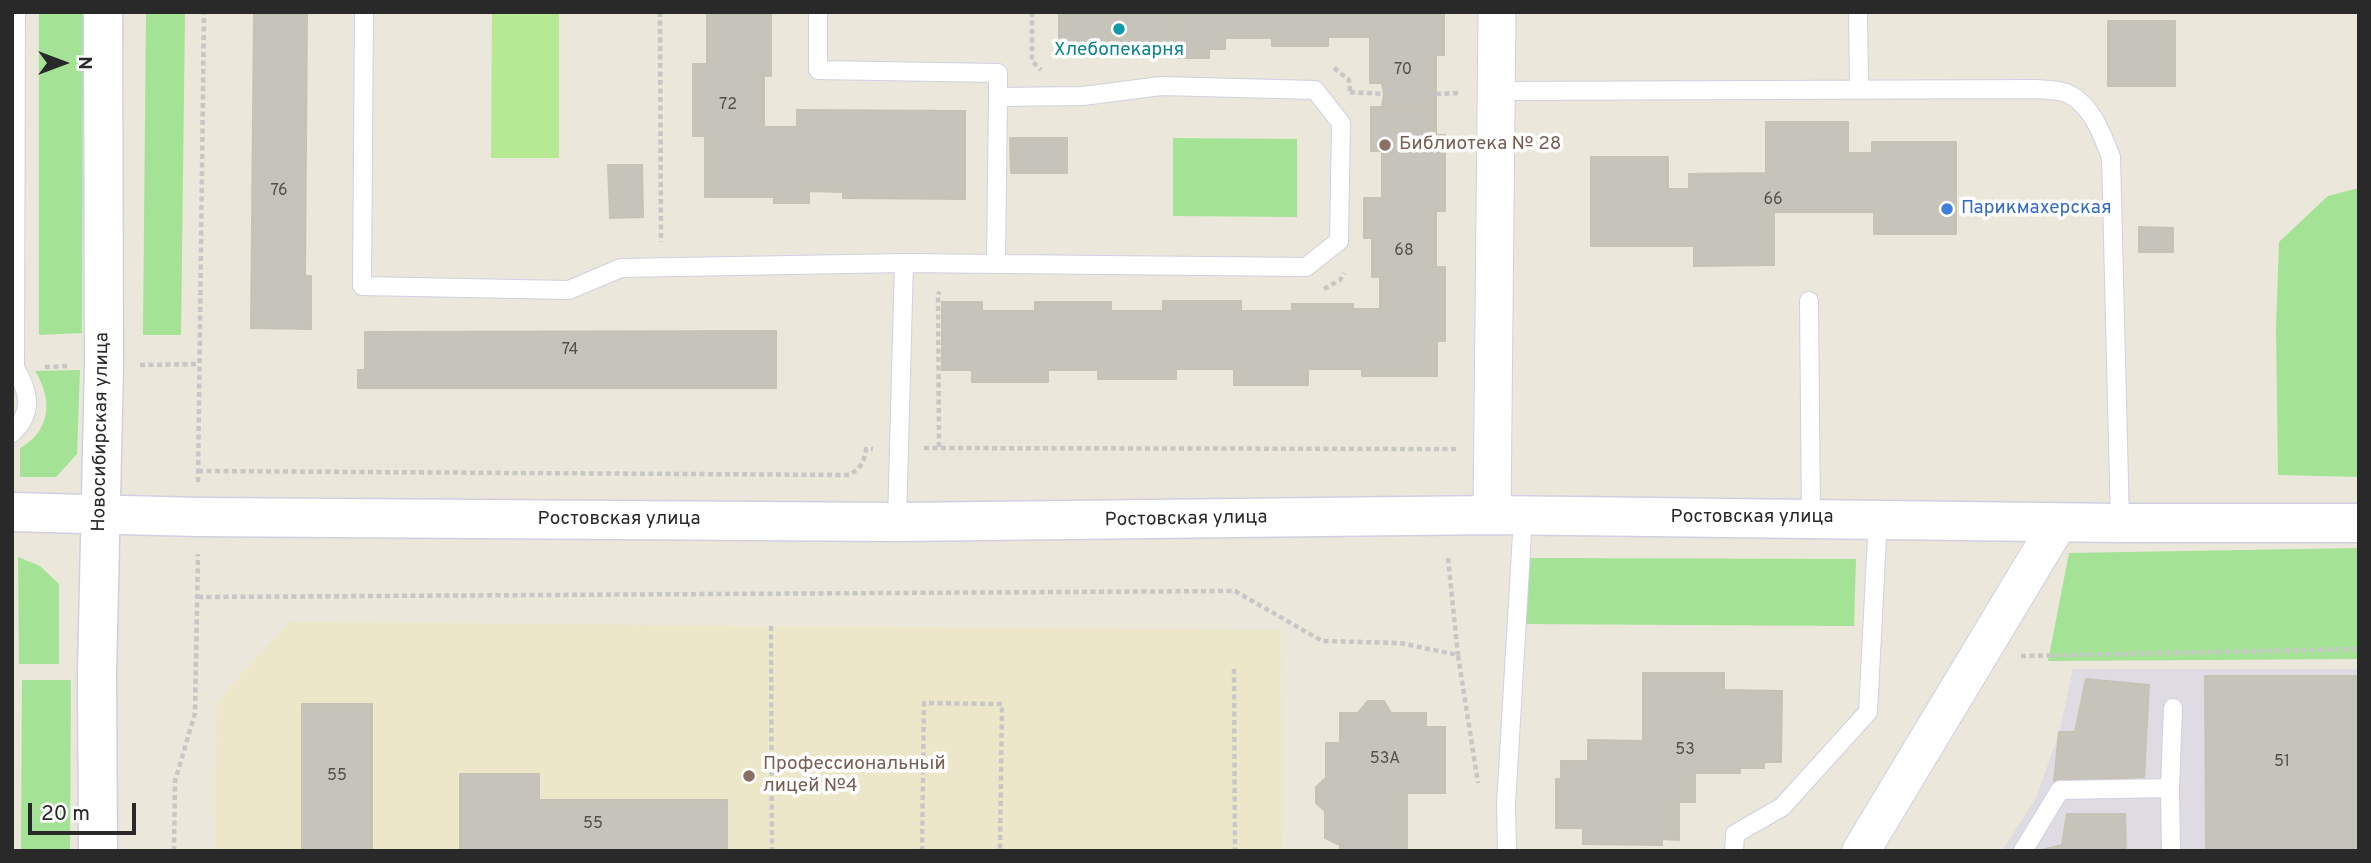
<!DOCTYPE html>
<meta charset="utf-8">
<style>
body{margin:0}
#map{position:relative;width:2371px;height:863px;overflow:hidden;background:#ebe7da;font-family:Overpass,sans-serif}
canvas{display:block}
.frame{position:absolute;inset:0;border:14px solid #292929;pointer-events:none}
.north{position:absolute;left:28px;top:28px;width:70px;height:70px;-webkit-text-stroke:5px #fff;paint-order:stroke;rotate:90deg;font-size:19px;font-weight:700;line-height:28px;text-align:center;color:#292929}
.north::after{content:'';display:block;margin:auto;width:24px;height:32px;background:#292929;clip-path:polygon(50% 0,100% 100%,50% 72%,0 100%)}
.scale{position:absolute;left:28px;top:803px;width:108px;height:32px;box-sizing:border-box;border:4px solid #292929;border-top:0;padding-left:9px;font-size:21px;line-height:24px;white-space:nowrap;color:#292929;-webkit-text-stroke:5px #fff;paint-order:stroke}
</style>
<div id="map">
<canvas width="2371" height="863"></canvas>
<div class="frame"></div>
<div class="north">N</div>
<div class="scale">20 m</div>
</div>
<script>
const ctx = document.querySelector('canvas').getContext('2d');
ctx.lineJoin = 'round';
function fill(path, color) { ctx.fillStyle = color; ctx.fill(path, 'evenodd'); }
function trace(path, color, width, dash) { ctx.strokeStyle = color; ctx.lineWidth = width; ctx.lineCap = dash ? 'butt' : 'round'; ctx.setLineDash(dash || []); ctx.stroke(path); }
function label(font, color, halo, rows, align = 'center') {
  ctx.font = font + ' Overpass,sans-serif'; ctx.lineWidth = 7; ctx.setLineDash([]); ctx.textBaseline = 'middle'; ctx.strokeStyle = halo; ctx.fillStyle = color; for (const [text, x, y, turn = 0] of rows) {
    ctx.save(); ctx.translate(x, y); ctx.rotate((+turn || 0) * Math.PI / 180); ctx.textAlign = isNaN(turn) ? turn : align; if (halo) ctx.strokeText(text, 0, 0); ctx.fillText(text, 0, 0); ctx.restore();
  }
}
fill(new Path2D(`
 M2073,669H2359V851H2002L2036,798L2059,733Z`), '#dfdbe3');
fill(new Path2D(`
 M289,622L1281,630L1282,851H216L217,702Z`), '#ede7c9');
fill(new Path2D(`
 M39,12H83L82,333L39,335Z
 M146,12H185L181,335H143Z
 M1173,138L1297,139V217L1173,216Z
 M2359,188V477L2278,475L2276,328L2279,242L2328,196Z
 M80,370L77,454L56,477H20V448C51,431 53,399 35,371Z
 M2359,548V659L2048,661L2069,553Z
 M18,557L40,566L59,584V664H19Z
 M1527,558L1856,559L1854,626L1526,624Z
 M22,680H71L70,851H21Z`), '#a4e296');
fill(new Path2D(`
 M492,12H559V158H491Z`), '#b6ea92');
const building = new Path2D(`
 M254,12H307L305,276H311V329L251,328Z
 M707,12H771V76H764V127H797V110L965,111V199L843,198V192L809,191V203H774V197H705V136H693V64H707Z
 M1059,12H1178V46H1059Z
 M1178,12H1444V55H1436V107H1382L1384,94L1382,83H1370V37H1328V46H1272V38H1225V49H1209V58H1178Z
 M2108,21H2175V86H2108Z
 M1371,107H1436V135H1445V211H1436V267H1445V341H1437V376H1362V369H1308V385H1234V369H1176V379H1098V370H1048V382H972V370H942V302H982V311H1035V302H1111V311H1163V301H1241V311H1292V304H1353V309H1380V277H1372V238H1364V198H1382V151H1371Z
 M1766,122H1848V153H1872V142H1956V234H1874V212H1774V265L1694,266V246H1591V157H1668V189H1689V174L1766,173Z
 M1010,138H1067V173H1011Z
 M608,165H642L643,217L610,218Z
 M2139,227L2173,228V252H2139Z
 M776,331V388H358V370H365V332Z
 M1643,673H1724V690L1782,691L1781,762H1764V768H1740V773H1695V802H1679V840L1662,839V845L1583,844V828H1556V779H1561V761H1588V740L1643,741Z
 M2205,676H2359V851H2206Z
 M2086,679L2149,685L2144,777L2054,782L2059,732H2075Z
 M1368,701H1384L1391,713H1426V727H1445V793H1407V851H1340V845L1325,838V811L1316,803V787L1326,778V743H1340V713H1358Z
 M302,704H372V851H302Z
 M460,774H539V800H727V851H460Z
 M2067,814H2125L2126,851H2037L2062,845Z`);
fill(building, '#c6c3ba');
trace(building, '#c6c3b4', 2);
const lane = new Path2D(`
 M364,12L362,286L569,290L621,268L904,263
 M818,12V70L998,73V97
 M1858,12L1859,89
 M1496,91L2036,89C2046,90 2060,90 2069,94C2092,106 2102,134 2111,157L2120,523
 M1809,301L1811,519
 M12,433C34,413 29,391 15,368L16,12
 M897,522L904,263L1306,267L1339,241L1341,123L1315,90L1161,86L1083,96L998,97L996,262
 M1507,851L1506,805L1523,517
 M1734,851L1735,834L1782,807L1868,712L1878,518
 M2023,851L2060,790L2170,788
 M2171,851L2170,788L2173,708`);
const street = new Path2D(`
 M1492,515L1497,12
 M1861,851L2059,522`);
const secondary = new Path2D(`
 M12,512L198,517L897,522L1492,515L2120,523H2359
 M98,851L97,673L104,365L103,12`);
trace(lane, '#d0d0e2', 20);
trace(street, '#d0d0e2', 39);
trace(secondary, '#d0d0e2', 41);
trace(new Path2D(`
 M660,12L661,242
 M1032,12V61L1041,70
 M1334,68L1349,80L1350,91
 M1350,92L1384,94
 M1436,94L1460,93
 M1324,289L1340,280L1344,273
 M140,365L199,364
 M45,367L68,366
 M939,447L938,294L940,292
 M924,448L1458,449
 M198,471L849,475C861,468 864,462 866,449H873
 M198,482L204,12
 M1448,558L1458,655
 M198,597L1235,591L1322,641L1400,643L1458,655L1478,783
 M771,626L772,851
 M2021,656L2359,649
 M1234,669L1235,851
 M174,851L175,781L195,713L198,554
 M922,851L924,703L1002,704L1000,851`), '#c7c7c7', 4.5, [5, 3.5]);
trace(lane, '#fff', 18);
trace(street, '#fff', 37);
trace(secondary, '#fff', 38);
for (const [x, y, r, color] of [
 [1119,29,7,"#0f9aa8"],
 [1385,145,7,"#8d6e63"],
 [1947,209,7,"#3f7fe0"],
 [749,776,7,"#8d6e63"]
]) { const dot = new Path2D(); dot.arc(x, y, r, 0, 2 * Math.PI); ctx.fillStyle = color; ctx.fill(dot); trace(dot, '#fff', 2.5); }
label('16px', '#50504d', null, [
 ["70",1403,71],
 ["72",728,106],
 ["76",279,192],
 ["66",1773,201],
 ["68",1404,252],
 ["74",570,351],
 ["53",1685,751],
 ["53А",1385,760],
 ["51",2282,763],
 ["55",337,777],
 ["55",593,825]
]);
label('19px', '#0d838f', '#fff', [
 ["Хлебопекарня",1119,51]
]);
label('19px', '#785e54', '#fff', [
 ["Библиотека № 28",1399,145],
 ["Профессиональный",763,765],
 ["лицей №4",763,787]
], 'left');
label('19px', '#366cbe', '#fff', [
 ["Парикмахерская",1961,209]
], 'left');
label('19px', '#292929', '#fff', [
 ["Новосибирская улица",102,432,-89],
 ["Ростовская улица",1752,518],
 ["Ростовская улица",619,520],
 ["Ростовская улица",1186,520,-1]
]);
</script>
